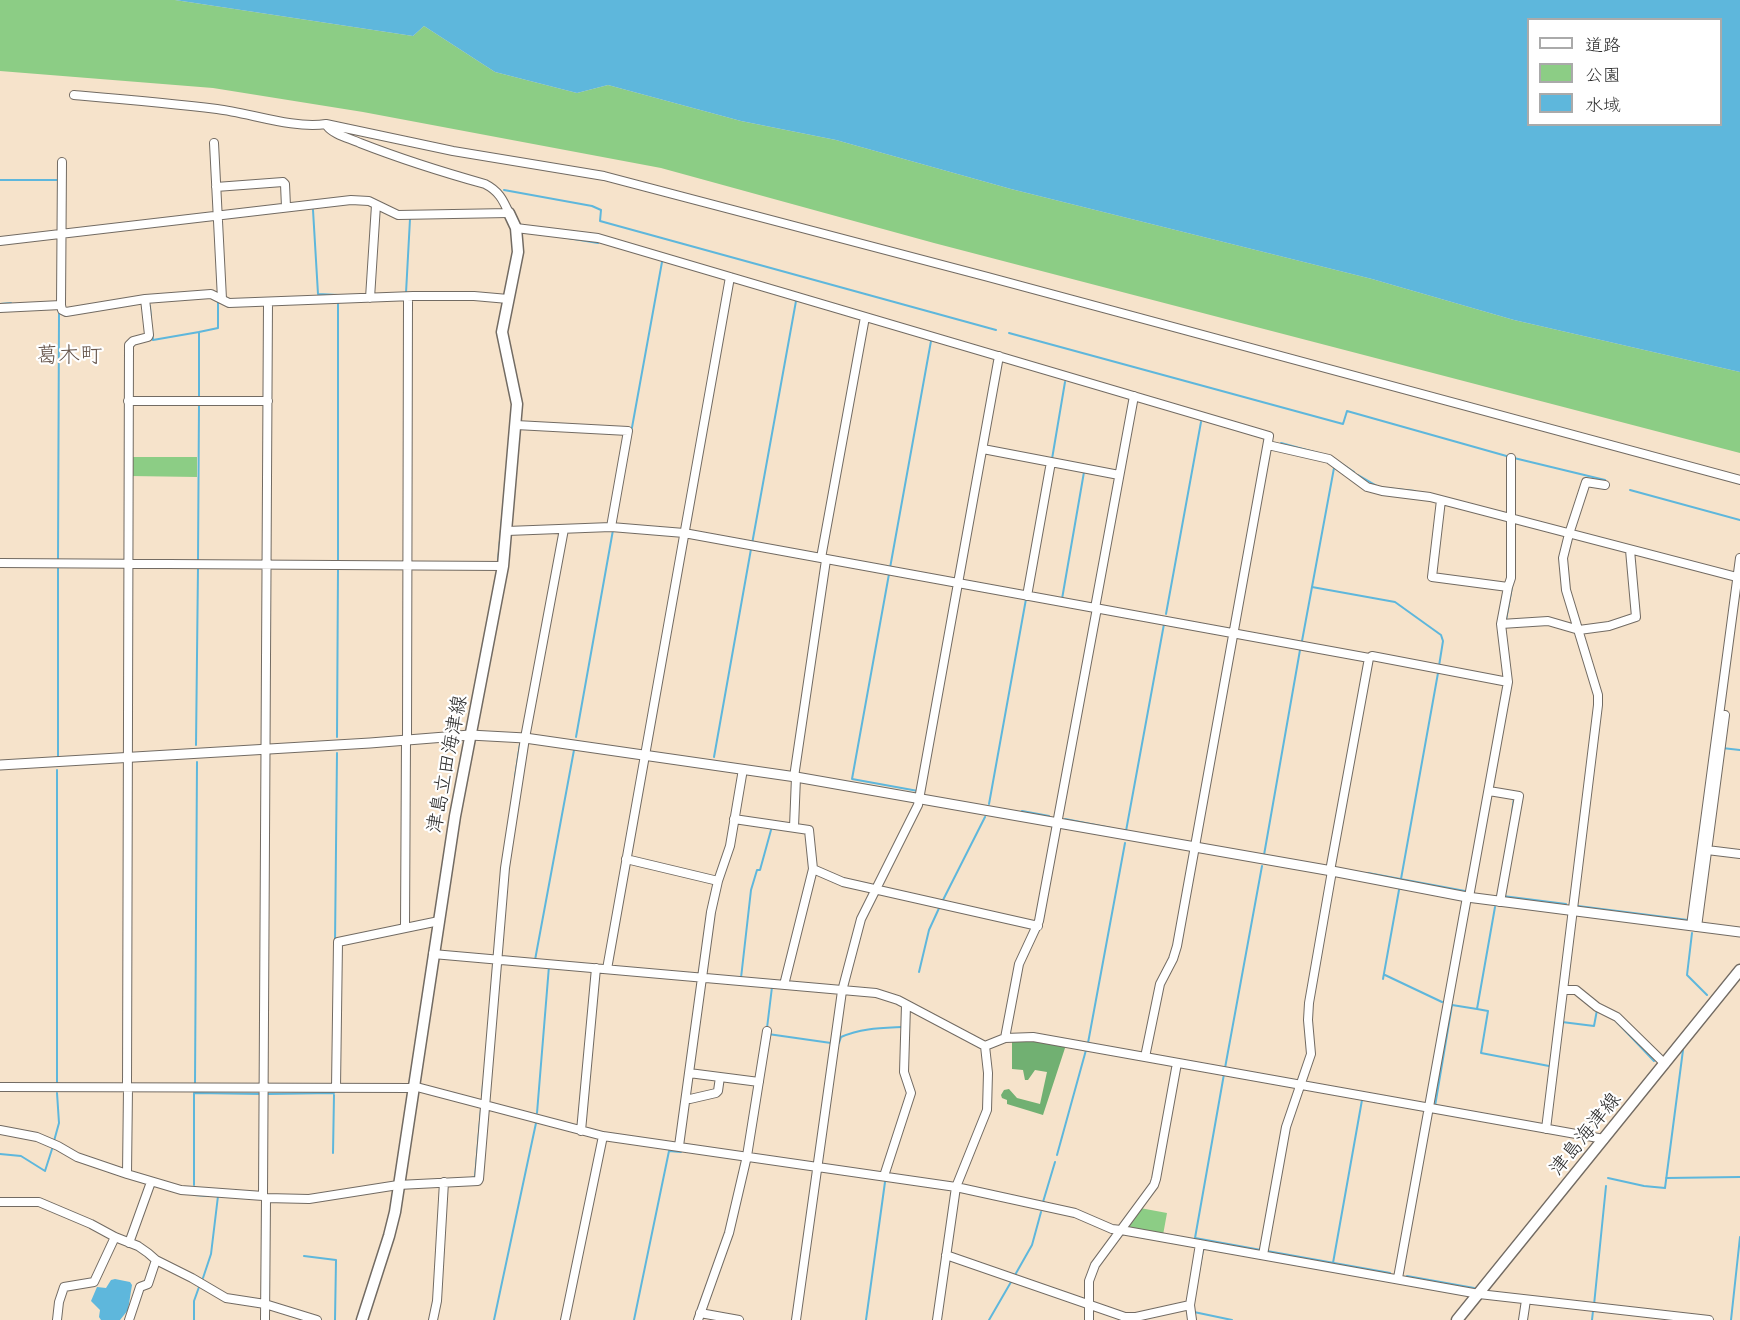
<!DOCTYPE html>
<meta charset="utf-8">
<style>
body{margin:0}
#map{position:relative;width:1740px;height:1320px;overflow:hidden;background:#f6e3cb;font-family:Mali,"Klee One",sans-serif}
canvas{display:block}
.legend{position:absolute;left:1527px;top:18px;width:195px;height:108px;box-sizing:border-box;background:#fff;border:2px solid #aaa;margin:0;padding:8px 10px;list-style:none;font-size:18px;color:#2b2b2b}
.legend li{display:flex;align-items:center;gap:12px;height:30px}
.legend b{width:30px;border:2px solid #aaa}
</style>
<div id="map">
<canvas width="1740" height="1320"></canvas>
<ul class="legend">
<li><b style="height:8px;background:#fff"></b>道路</li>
<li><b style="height:16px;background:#8ccd85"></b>公園</li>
<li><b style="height:16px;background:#5eb7dc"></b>水域</li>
</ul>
</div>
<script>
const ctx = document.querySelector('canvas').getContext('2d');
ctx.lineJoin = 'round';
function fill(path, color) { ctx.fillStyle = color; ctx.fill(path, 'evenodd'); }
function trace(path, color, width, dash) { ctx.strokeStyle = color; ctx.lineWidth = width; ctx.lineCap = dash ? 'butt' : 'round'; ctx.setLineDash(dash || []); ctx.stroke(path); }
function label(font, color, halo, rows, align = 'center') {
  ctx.font = font + ' Mali,"Klee One",sans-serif'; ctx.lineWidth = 4.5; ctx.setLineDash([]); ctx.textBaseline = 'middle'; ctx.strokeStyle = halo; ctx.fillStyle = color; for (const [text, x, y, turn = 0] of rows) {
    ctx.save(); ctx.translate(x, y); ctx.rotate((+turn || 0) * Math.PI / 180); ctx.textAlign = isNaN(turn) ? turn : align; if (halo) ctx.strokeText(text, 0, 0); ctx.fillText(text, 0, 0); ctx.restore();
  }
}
fill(new Path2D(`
 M0,0H175L413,36L424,26L495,72L577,93L608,85L741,121L836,140L1011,189L1372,279L1514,320L1740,372V453L934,243L661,168L363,112L213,88L0,71Z
 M130,457H197V477L130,476Z
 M1140,1208L1167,1213L1163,1235L1126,1228Z`), '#8ccd85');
fill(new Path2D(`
 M1033,1039L1066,1045L1043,1115L1007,1104V1100L1002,1098L1001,1095L1004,1090L1009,1089L1017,1098L1040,1104L1047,1072L1035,1070L1028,1080H1025L1023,1070L1012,1069V1040Z`), '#71b072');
fill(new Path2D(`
 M175,0H1740V372L1514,320L1372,279L1011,189L836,140L741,121L608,85L577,93L495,72L424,26L413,36ZM1528,20H1720V124H1528Z
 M115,1279L130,1282L132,1285L128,1310L120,1320H101L99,1317L100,1310L91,1301L97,1287L106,1288L111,1280Z`), '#5eb7dc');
trace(new Path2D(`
 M0,180H58
 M504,190L592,206L601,210L600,221L996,330
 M313,210L318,294L338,295
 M562,237L598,243
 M406,293L410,219
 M338,303V562
 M0,304L11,303
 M150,306L151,321
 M152,333L153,340L199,332
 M1009,333L1343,424L1347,411L1510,457
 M199,399V332L218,328V302
 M631,433L662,262
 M1281,443L1329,456
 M1514,458L1605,480
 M1053,459H1052L1065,382
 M1339,462L1354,472
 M1358,475L1377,486
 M1385,488L1415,491
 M1630,490L1740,520
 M752,544L796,301
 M58,561L59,313
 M198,561L199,404
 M496,562H498L505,486
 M890,568L931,341
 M889,574L852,779L918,791
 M1312,587L1395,602L1441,635L1443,641L1439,666
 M1062,599L1084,472
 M1166,614L1201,422
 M1506,620L1513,581
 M1302,641L1334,468
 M337,737L338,568
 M576,737L613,530
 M196,745L198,567
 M1722,748L1740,750
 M58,756V566
 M714,757L751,549
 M515,777L520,744
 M989,804L1026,599
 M1022,811L1049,816
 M1512,813L1514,798
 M1065,819L1111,828
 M1126,831L1164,624
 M1264,855L1300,650
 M1368,873L1465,891
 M1401,879L1438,673
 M1503,896L1566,904
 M942,902L985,817
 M1578,906L1688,920
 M1495,907L1477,1009L1488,1011L1481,1053L1549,1066
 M1692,933L1687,975L1707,995
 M335,943L337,753
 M535,960L574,750
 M919,972L929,930L940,906
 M1385,975L1442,1002
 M741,978L751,890L757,870H760L771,830
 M1383,979L1399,890
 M1615,1020L1654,1061
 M1562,1022L1594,1026L1597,1010
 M767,1028L772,987
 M768,1034L831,1043
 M839,1043L841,1037C861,1028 881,1028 902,1027
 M1088,1043L1125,843
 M1225,1068L1262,866
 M1224,1074L1195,1238L1261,1250
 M57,1083V770
 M195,1083L197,762
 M268,1094L334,1093
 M482,1098L483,1084
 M1435,1106L1452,1005L1477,1009
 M537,1113L549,966
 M54,1141L59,1123L57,1093
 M333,1153L334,1095
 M0,1154L21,1156L45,1171L53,1146
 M1057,1155L1086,1050
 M471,1178L475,1177L481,1109
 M1608,1178L1644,1186L1665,1188L1683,1050
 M1666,1178L1740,1177
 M194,1185V1093L262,1094
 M194,1195L209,1196
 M1043,1202L1055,1162
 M1267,1251L1390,1273
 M304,1256L336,1260L335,1320
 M1333,1263L1362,1100
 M1199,1271L1203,1250
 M1015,1275L1032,1245L1041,1212
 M1407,1276L1474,1288
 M203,1278L211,1254L218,1196H215
 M1594,1305L1606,1186
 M1194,1312L1232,1320
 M194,1320V1301L199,1287
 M494,1320L536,1123
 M634,1320L669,1151L681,1152
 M866,1320L885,1182
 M989,1320L1011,1282
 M1592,1320L1593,1311
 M1731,1320L1740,1237`), '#5eb7dc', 2);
const minor = new Path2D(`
 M74,95C121,99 169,103 217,109C250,113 293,129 326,124L453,151L604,176L988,277L1740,480
 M214,143L222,299
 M62,162L61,305L62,310L66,312L145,299L211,294L229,303L413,296H474L508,299
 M216,187L283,182L285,184L286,207
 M516,228L598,238L1269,436L1177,946L1173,959L1160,984L1145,1057
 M0,241L351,200L369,201L398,215L509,213C503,200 499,191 485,184C442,172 401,159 360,143C349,138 334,135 327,126
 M370,298L376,205
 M0,308L61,305
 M128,401H268
 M516,425L628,431L611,527
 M1268,445L1329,459L1367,487L1382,491L1430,497L1740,578
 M983,449L1119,475
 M1441,500L1432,577L1508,587L1501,624L1508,682L1469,897
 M507,531L611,527L684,533L1369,658L1330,871
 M821,558L865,317
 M0,563L503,566
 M1508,587L1511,578V458
 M1027,596L1051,462
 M1095,608L1134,396
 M1501,624L1548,621L1579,630L1609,626L1636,617L1630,550
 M1369,658L1372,656L1508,682
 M407,739L408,297
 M794,777L826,560
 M1489,791L1519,796L1500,902
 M734,819L809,830L813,869L843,882L1038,926
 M794,827L796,777
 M1707,850L1740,854
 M626,859L718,881
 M1691,926L1740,558
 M405,927L406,739
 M1697,927L1725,715
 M433,954L876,993L898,1000L985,1046L1005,1038L1033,1037L1604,1139
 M607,969L730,277
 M784,985L813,869
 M1563,990H1576L1597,1007L1617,1017L1665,1064
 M1005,1038L1019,964L1039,921L1097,608
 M689,1073L759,1082
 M413,1086L603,1136L956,1187L1075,1213L1112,1229L1121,1230L1479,1294L1709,1320
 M0,1087L413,1088
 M127,1088L129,345L133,341L148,337L149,335L145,299
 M128,1088L127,1174L181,1190L263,1196
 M336,1088L338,942L439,921
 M686,1098L690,1099L716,1093L718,1091L720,1077
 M1546,1129L1598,705V695L1566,590L1563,558L1569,534L1586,482L1605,485
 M0,1130L37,1137L58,1146L77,1157L127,1174
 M581,1131L596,968
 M679,1146L711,912L718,881L730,846L743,769
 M884,1176L911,1093L904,1072L906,1005
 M266,1198L309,1199L398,1185L478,1181L479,1179L505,868L525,738L564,529
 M0,1202H39L91,1224L115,1237L138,1246L148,1253L156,1260L192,1278L226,1298L265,1304L317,1320
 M129,1243L151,1182
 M946,1255L1125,1317H1136L1190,1305
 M1263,1255L1286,1127L1311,1054L1308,1020L1309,1003L1332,871
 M1398,1278L1467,897
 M700,1313L739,1320
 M57,1320L59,1302L64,1287L94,1282L115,1237
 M129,1320L140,1287L148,1284L156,1260
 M265,1320L266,1198L263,1196L268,302
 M433,1320L437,1301L444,1182
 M565,1320L603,1136
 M698,1320L729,1233L747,1156L767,1031
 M796,1320L842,991L861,919L918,805L999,356
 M937,1320L956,1187L987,1110L988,1073L985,1046
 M1089,1320V1281L1095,1265L1154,1185L1156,1179L1177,1063
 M1192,1320L1190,1305L1200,1244
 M1523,1320L1526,1300`);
const tertiary = new Path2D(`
 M0,765L370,743L470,735L525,738L796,777L1332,871L1467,897L1740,932`);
const secondary = new Path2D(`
 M362,1320L389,1236L395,1212L455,816L503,566L517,404L502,332L518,252L516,228L509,213
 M1457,1320L1740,970`);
trace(minor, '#726b63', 10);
trace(tertiary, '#726b63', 11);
trace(secondary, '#726b63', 13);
trace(minor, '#fff', 8);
trace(tertiary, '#fff', 9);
trace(secondary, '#fff', 10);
label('20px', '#2b2b2b', '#fff', [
 ["津島立田海津線",447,764,-79],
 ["津島海津線",1585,1134,-51]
]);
label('22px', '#65544a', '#fff', [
 ["葛木町",69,355]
]);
</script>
